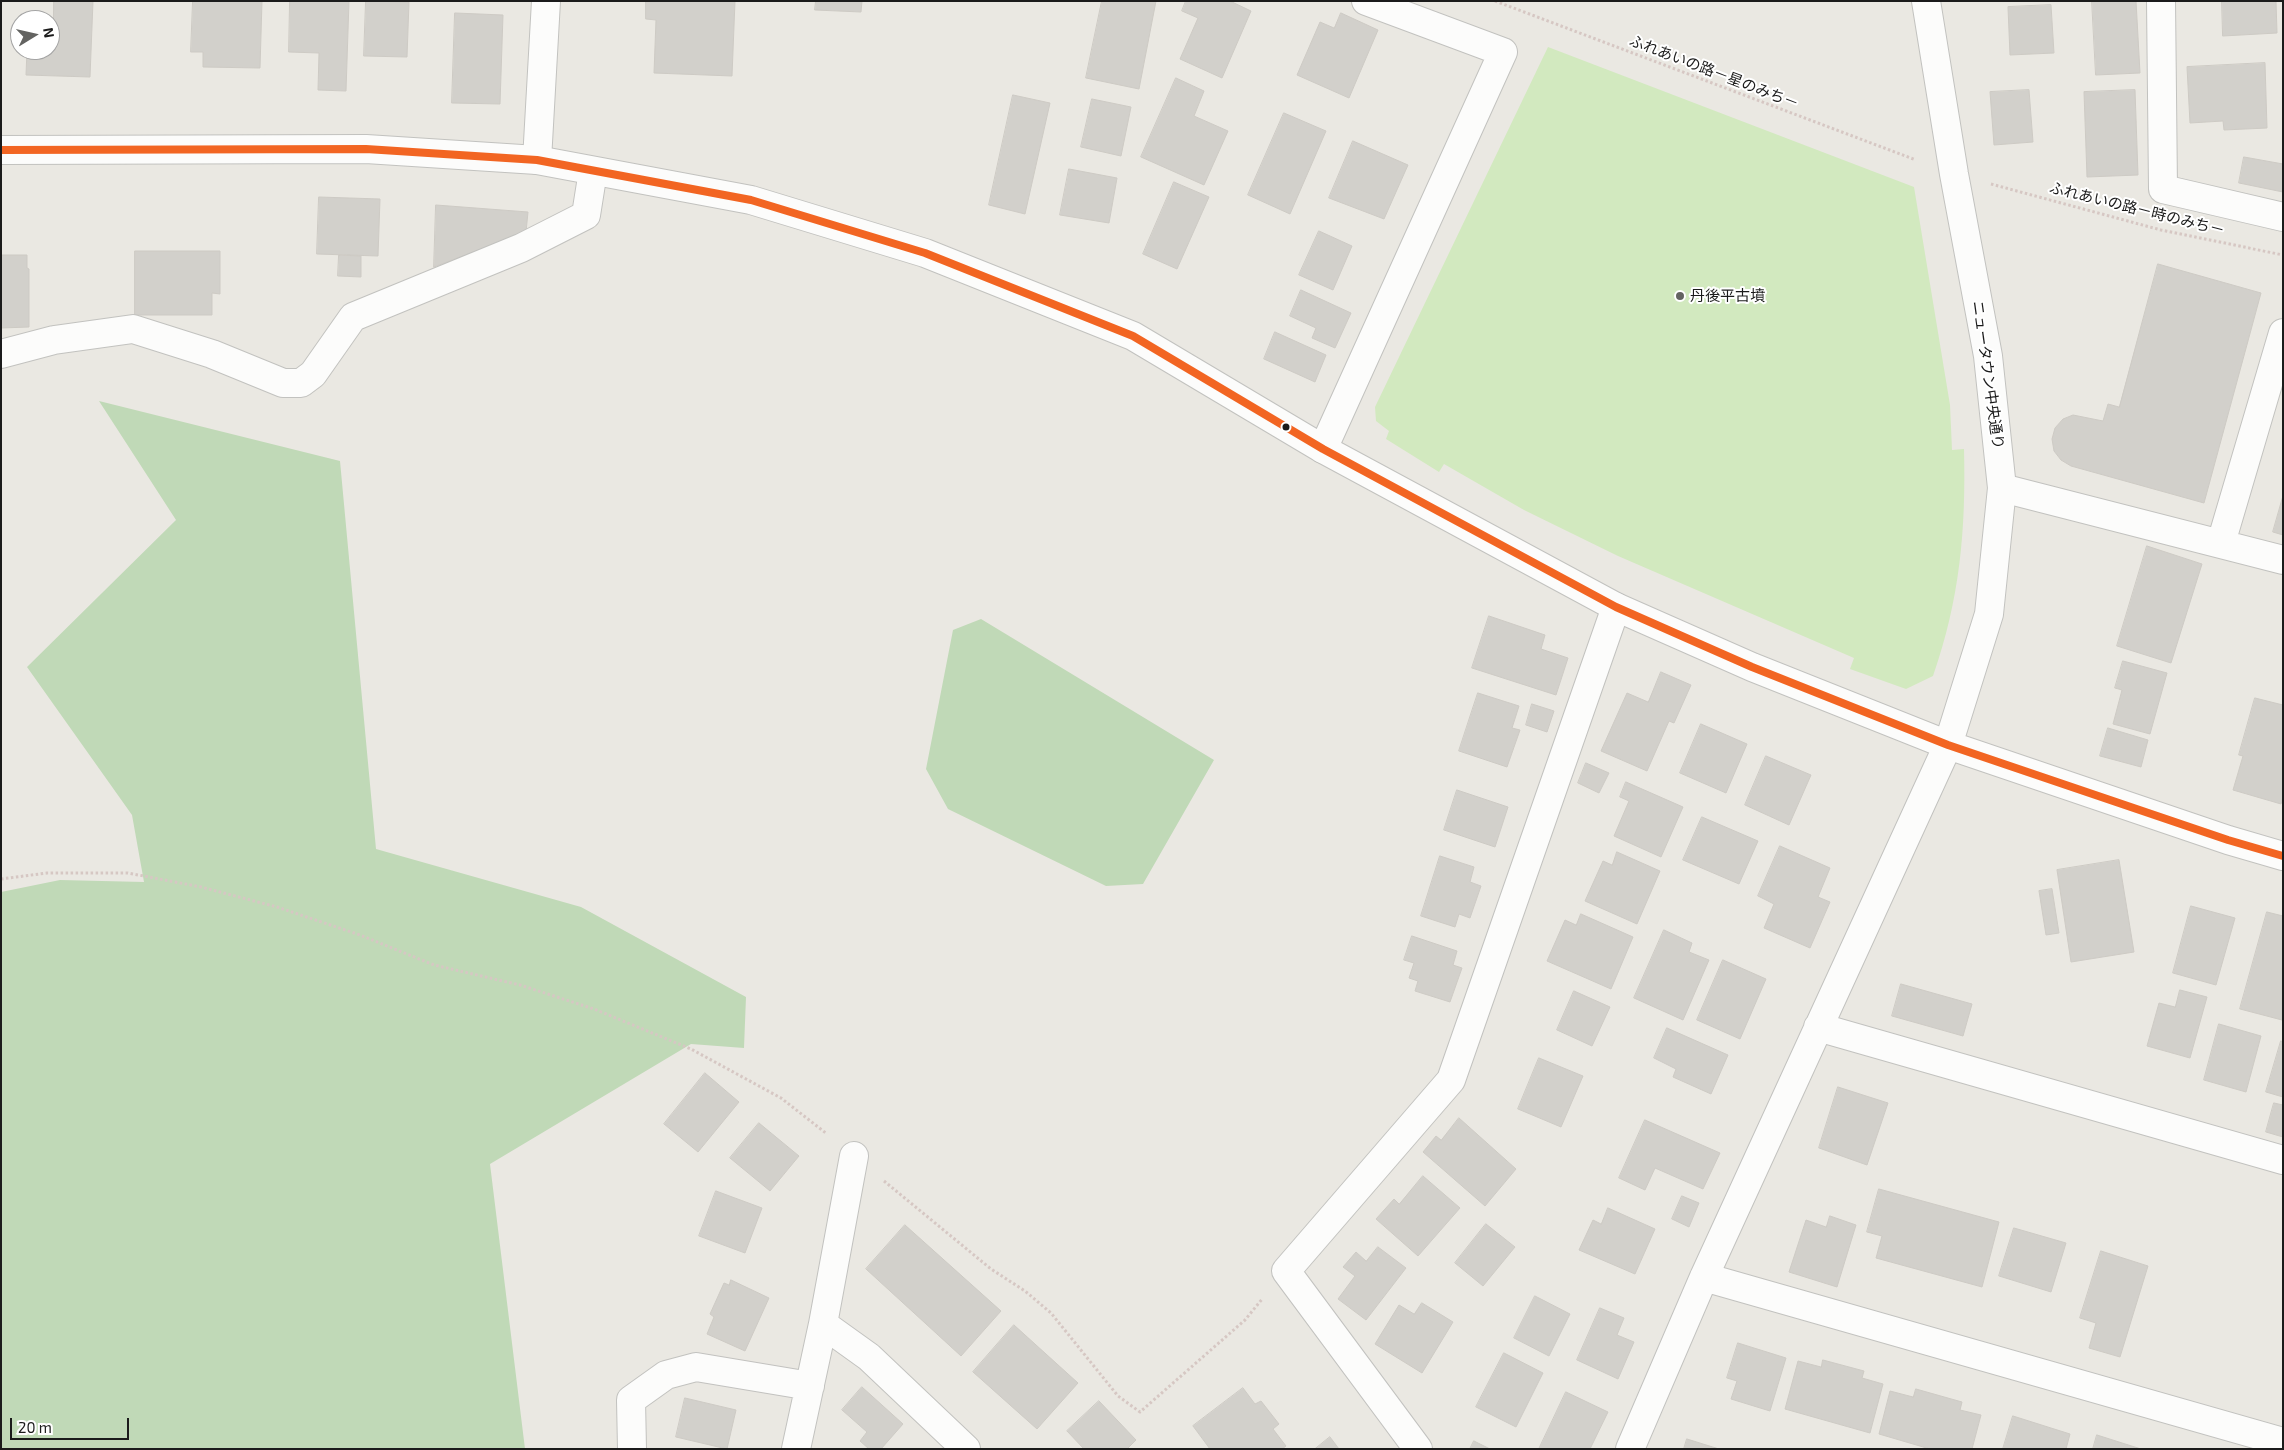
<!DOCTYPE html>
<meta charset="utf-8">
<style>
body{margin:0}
#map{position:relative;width:2284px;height:1450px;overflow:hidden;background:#eae8e2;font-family:"Exo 2",sans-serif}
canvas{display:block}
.frame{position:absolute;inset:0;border:2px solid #1b1b1b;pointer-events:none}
.north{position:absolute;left:10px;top:10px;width:50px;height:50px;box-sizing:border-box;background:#fff;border:1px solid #a4a4a4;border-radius:50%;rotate:81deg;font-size:14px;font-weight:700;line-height:20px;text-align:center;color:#1b1b1b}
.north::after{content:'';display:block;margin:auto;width:18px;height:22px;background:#636361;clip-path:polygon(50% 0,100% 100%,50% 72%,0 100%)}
.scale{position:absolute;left:10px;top:1418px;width:119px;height:22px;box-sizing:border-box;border:2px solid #1b1b1b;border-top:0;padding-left:6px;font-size:15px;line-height:18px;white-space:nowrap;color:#1b1b1b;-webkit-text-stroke:4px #fff;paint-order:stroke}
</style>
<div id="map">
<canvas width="2284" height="1450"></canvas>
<div class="frame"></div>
<div class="north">N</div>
<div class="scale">20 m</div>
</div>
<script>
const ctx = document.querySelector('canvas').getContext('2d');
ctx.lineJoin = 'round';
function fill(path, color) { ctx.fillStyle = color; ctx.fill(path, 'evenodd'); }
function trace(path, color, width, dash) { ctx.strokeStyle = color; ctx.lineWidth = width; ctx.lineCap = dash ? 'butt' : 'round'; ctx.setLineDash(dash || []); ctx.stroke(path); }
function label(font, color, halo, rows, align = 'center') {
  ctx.font = font + ' "Exo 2","Noto Sans JP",sans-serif'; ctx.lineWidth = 4; ctx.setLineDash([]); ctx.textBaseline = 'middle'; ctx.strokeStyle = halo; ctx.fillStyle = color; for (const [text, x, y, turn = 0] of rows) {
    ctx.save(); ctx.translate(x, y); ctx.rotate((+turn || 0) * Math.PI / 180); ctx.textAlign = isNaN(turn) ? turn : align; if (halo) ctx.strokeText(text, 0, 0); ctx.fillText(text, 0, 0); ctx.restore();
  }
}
fill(new Path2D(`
 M1548,47L1914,187L1950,405L1952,450L1964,449C1966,530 1960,599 1933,676L1906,689L1850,669L1854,658L1618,556L1524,510L1444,464L1439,472L1386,439L1389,431L1376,421L1375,407Z`), '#d2e9bf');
fill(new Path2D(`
 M99,401L340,461L376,849L581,907L746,997L744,1048L691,1044L490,1164L525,1449H1V892L60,880L144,882L132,815L27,667L176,520Z
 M981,619L1214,760L1143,884L1106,886L948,809L926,769L953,630Z`), '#c0d9b7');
const building = new Path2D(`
 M54,1H93L90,77L26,75L27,50H50V24H53Z
 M193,1H262L260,68L203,67V52H191Z
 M290,1H349L346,91L318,90L319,53L289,52Z
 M366,1L409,2L407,57L364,56Z
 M646,1H735L732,76L654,73L656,20L646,19Z
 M816,1H862L861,12L815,10Z
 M1102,1H1156L1139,89L1086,78Z
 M1186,1H1230L1251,11L1222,78L1180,59L1198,18L1182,11Z
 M2092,1H2136L2140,73L2096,75Z
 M2222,1H2276L2277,33L2223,36Z
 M2051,5L2054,53L2010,55L2008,7Z
 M455,13L503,15L500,104L452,103Z
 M1341,13L1378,30L1349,98L1297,75L1320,22L1334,28Z
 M2265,63L2267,128L2224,130L2223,121L2190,123L2187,67Z
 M1176,78L1204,91L1194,116L1228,131L1204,185L1141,157Z
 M2029,90L2033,142L1994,145L1990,92Z
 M2135,90L2138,175L2087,177L2084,92Z
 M1013,95L1050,103L1025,214L989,205Z
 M1092,99L1131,107L1121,156L1081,147Z
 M1284,113L1326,131L1290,214L1248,195Z
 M1353,141L1408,165L1384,219L1329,198Z
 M2244,157L2283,164V192L2239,183Z
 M1069,169L1117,178L1109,223L1060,215Z
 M1174,182L1209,197L1177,269L1143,254Z
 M319,197L380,199L378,256L317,254Z
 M436,205L528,212L526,232L434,267Z
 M1319,231L1352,246L1333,290L1299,275Z
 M135,251H220V294L212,293V315H135Z
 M1,255H27V268L29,269V327L1,328Z
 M339,255L361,256V277L338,276Z
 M2158,264L2261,293L2204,503L2071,466L2061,460L2054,451L2052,439L2055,428L2063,419L2073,415L2103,421L2108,404L2119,407Z
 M1301,290L1351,313L1335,348L1312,338L1316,328L1290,316Z
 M1275,332L1326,355L1315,382L1264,359Z
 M2283,496V535L2273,532Z
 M2147,546L2202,564L2171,663L2117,646Z
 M1489,616L1545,635L1541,649L1568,658L1556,695L1472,668Z
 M2123,661L2167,673L2150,734L2113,724L2122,690L2115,688Z
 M1661,672L1691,685L1674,723L1669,721L1647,771L1601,751L1627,693L1648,702Z
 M1478,693L1519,706L1512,728L1520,730L1507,767L1459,751Z
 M2255,698L2283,705V797L2281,804L2233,790L2243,756L2239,755Z
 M1532,704L1554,711L1547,732L1526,725Z
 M1701,724L1747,744L1726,793L1680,773Z
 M2108,728L2148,740L2141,767L2100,756Z
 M1766,756L1811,775L1789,825L1745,805Z
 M1586,763L1609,773L1599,793L1578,783Z
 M1626,782L1683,807L1661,857L1614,836L1629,801L1620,797Z
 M1457,790L1508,807L1495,847L1444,830Z
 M1702,817L1758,841L1739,884L1683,860Z
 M1780,846L1830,868L1818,897L1830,902L1810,948L1764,928L1774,904L1758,896Z
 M1617,852L1660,871L1637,924L1585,901L1603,861L1612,865Z
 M1440,856L1474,867L1470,882L1481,886L1470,918L1459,914L1455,927L1421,916Z
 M2119,860L2134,952L2071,962L2057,870Z
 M2052,889L2059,933L2046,935L2039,891Z
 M2191,906L2235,918L2216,985L2173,973Z
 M2267,912L2283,916L2282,1020L2240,1009Z
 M1581,914L1633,937L1611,989L1547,961L1565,920L1576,925Z
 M1664,930L1692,943L1689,952L1709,960L1683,1020L1634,998Z
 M1412,936L1457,951L1453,965L1462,968L1450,1002L1415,991L1418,981L1409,978L1414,963L1404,960Z
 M1723,960L1766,979L1740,1039L1697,1020Z
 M1901,984L1972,1004L1963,1036L1892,1016Z
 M2180,990L2207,997L2190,1058L2147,1046L2159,1003L2175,1007Z
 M1574,991L1610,1007L1592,1046L1557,1030Z
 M2219,1024L2261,1036L2246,1092L2204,1080Z
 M1667,1028L1728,1055L1711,1094L1673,1077L1676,1069L1654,1058Z
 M2281,1041L2283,1042V1097L2266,1092Z
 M1539,1058L1583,1076L1561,1127L1518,1109Z
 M705,1073L739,1102L698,1152L664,1124Z
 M1838,1087L1888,1103L1867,1165L1819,1148Z
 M2274,1103L2283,1105V1137L2266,1132Z
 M1459,1118L1516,1169L1485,1206L1423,1152L1436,1136L1441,1140Z
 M1645,1120L1720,1153L1703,1189L1655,1168L1645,1190L1619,1178Z
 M759,1123L799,1156L770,1191L730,1158Z
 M1423,1176L1460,1208L1418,1256L1376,1219L1394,1199L1399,1204Z
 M1879,1189L1999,1222L1982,1287L1876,1258L1882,1236L1867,1232Z
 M716,1191L762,1208L745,1253L699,1236Z
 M1682,1196L1699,1203L1689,1227L1672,1219Z
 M1608,1208L1655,1229L1635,1274L1579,1250L1593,1220L1601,1224Z
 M1830,1216L1856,1225L1837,1287L1789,1272L1806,1220L1826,1227Z
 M1486,1224L1515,1247L1483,1286L1455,1263Z
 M905,1225L1001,1311L961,1356L866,1269Z
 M2014,1228L2066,1243L2051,1292L1999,1276Z
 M1378,1247L1406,1268L1366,1320L1338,1299L1355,1276L1343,1267L1356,1252L1366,1261Z
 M2101,1251L2148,1266L2120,1357L2089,1348L2096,1323L2080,1318Z
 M731,1280L769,1298L745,1351L707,1334L714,1317L710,1314L724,1283L729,1285Z
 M1535,1296L1570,1314L1549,1356L1514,1338Z
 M1422,1303L1453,1322L1422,1373L1375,1344L1399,1305L1414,1314Z
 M1600,1308L1624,1318L1617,1335L1634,1342L1618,1379L1577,1360Z
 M1014,1325L1078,1383L1037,1429L973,1372Z
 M1738,1343L1786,1358L1770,1411L1731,1399L1737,1381L1727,1378Z
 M1504,1353L1543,1373L1516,1427L1476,1407Z
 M1823,1360L1864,1371L1862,1378L1883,1384L1870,1433L1785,1409L1798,1361L1821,1367Z
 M862,1387L903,1424L881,1449H869L860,1441L867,1432L842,1410Z
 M1243,1388L1255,1404L1261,1401L1279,1424L1273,1429L1286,1446L1282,1449H1210L1193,1426Z
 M1916,1389L1962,1402L1960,1410L1981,1415L1972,1449H1930L1879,1434L1890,1391L1913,1397Z
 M1566,1392L1608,1412L1590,1449H1539Z
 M685,1398L736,1410L727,1449L676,1437Z
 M1099,1401L1136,1440L1127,1449H1084L1067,1431Z
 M2013,1416L2070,1434L2066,1449H2003Z
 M2097,1435L2141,1449H2093Z
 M1330,1437L1339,1449H1315Z
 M1687,1439L1719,1449H1684Z
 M1474,1441L1490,1449H1470Z`);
fill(building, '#d2d0cb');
trace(building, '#cdcac4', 1);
const minor = new Path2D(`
 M2161,1L2163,189L2283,217
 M537,160L546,1
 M1,354L54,340L133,329L212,354L283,383H301L313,374L353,317L521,248L586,215L593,171
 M1323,449L1503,52L1366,1
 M2002,488L2283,560
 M2221,543L2283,333
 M1818,1027L2283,1160
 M1704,1277L2283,1442
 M823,1324L854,1156
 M632,1449L631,1400L666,1375L696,1367L810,1386
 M796,1449L823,1324L869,1357L966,1449
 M1418,1449L1286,1271L1451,1080L1616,607
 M1630,1449L1704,1277L1948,745`);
const tertiary = new Path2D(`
 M1926,1L1954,174L1988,356L2002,488L1989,614L1948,745
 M1,150L366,149L537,160L751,200L925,253L1133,336L1323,449L1616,607L1752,667L1948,745L2228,840L2283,856`);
trace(minor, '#c2c2bf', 30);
trace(tertiary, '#c2c2bf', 30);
trace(new Path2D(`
 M1495,1L1916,160
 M1991,184L2161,230L2283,255
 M1,879L47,873H128L201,887L277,907L360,935L434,965L520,985L594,1009L691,1049L781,1098L827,1134
 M884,1181L991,1269L1025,1291L1051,1313L1118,1396L1140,1412L1245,1320L1263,1298`), '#d6c7c3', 3, [2.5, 2.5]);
trace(minor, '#fcfcfb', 28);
trace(tertiary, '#fcfcfb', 28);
trace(new Path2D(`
 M1,150L366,149L537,160L751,200L925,253L1133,336L1323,449L1616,607L1752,667L1948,745L2228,840L2283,856`), '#f26522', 8);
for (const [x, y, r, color] of [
 [1680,296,5,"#636361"],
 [1286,427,4.5,"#1b1b1b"]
]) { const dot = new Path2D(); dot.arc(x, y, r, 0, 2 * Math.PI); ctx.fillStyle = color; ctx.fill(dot); trace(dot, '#fff', 2); }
label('15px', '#1b1b1b', '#fff', [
 ["ふれあいの路－星のみち－",1714,72,21],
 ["ふれあいの路－時のみち－",2137,209,14],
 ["ニュータウン中央通り",1988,375,82]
]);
label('15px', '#1b1b1b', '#fff', [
 ["丹後平古墳",1690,296]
], 'left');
</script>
